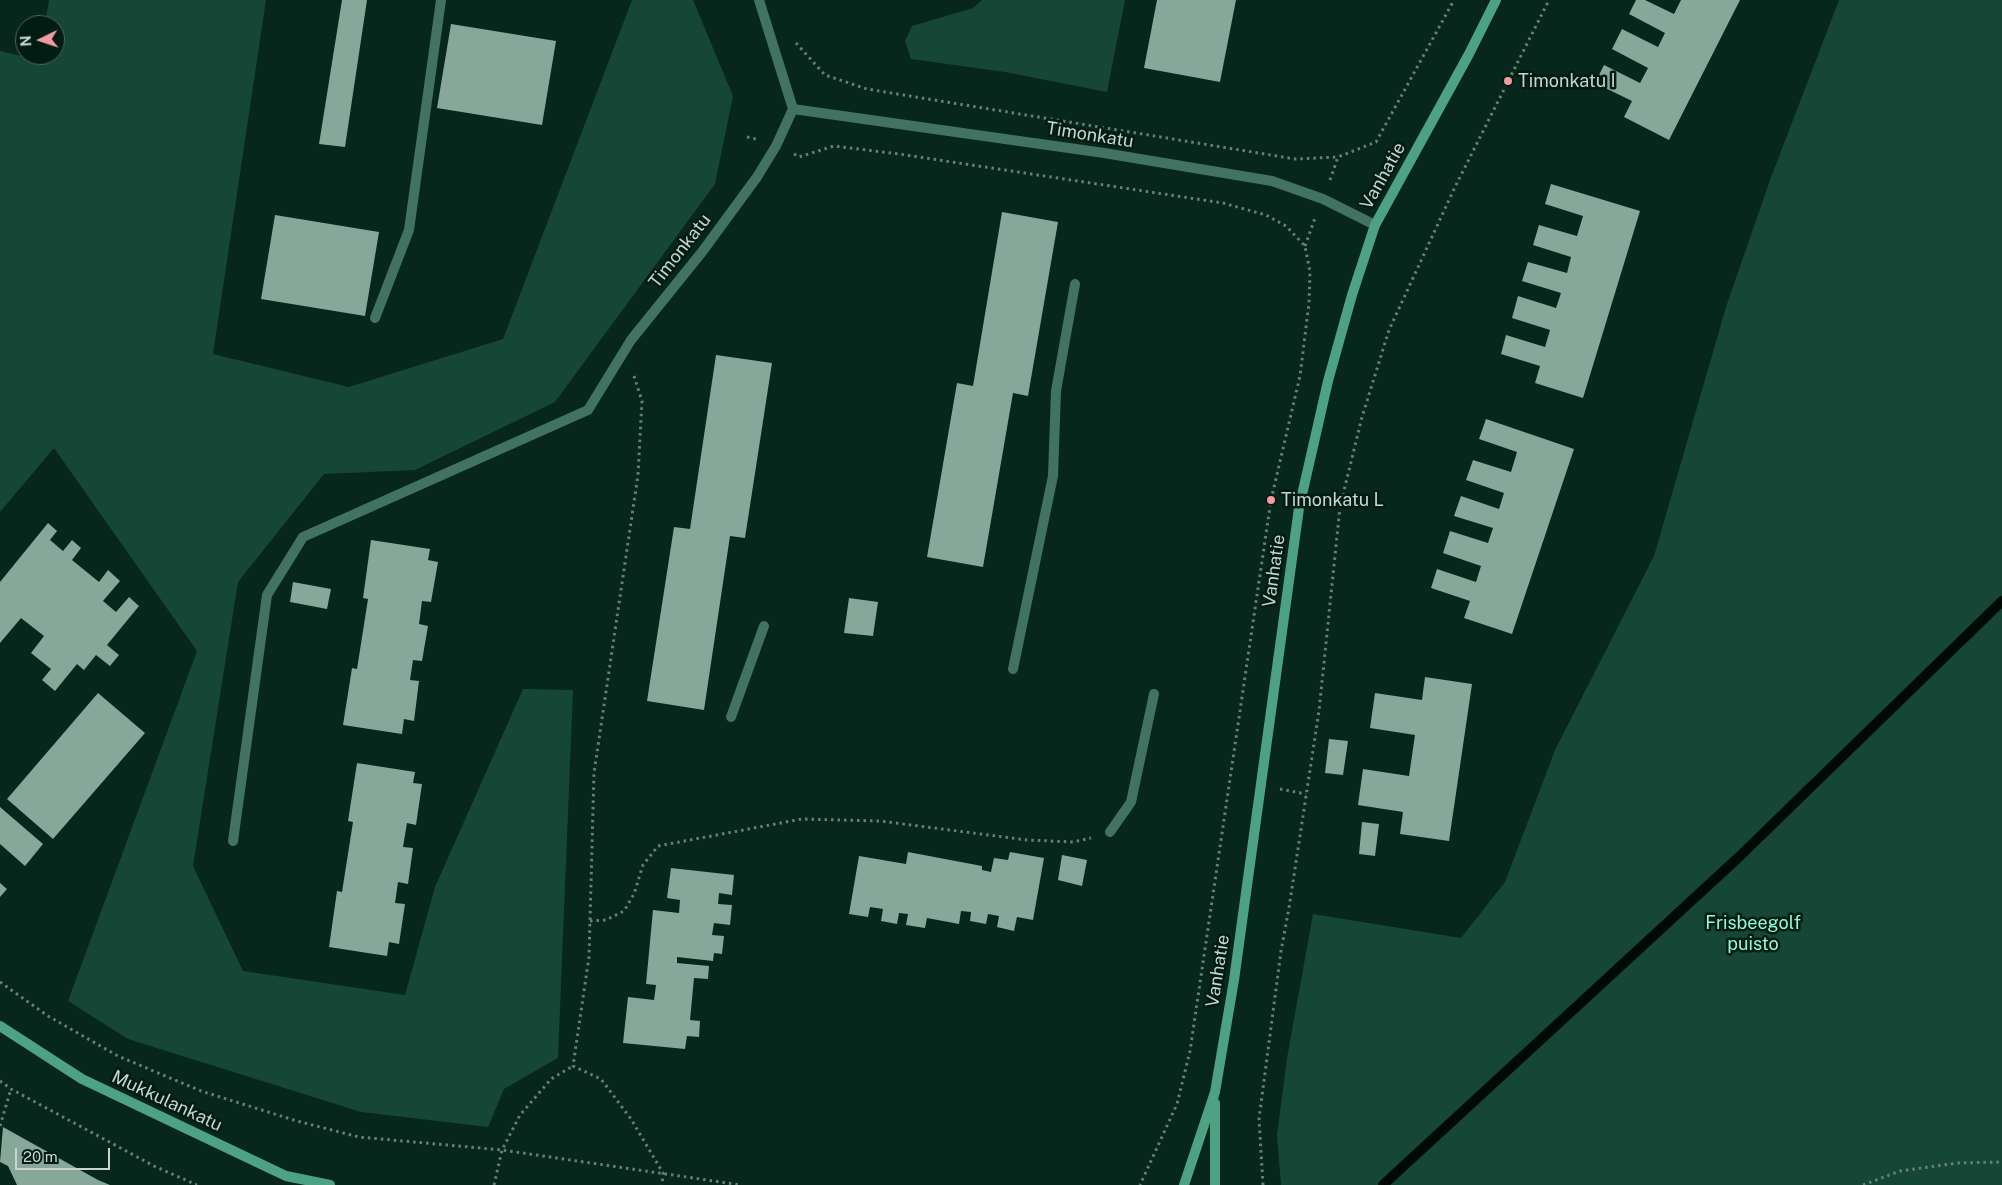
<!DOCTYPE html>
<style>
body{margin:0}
#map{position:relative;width:2002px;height:1185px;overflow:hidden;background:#07261c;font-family:"Public Sans",sans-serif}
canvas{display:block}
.north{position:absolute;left:15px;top:15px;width:50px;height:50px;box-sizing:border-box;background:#001c13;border:1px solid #4f665e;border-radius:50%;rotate:266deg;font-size:14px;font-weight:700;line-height:20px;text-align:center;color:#c6d6cf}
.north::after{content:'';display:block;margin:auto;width:18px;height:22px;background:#f59b9e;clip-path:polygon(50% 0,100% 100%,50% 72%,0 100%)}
.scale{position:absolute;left:15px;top:1148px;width:95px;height:22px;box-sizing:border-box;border:2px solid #c6d6cf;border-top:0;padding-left:6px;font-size:15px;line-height:18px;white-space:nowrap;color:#c6d6cf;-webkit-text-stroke:4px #001c13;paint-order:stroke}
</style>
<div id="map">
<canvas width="2002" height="1185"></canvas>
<div class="north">N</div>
<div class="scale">20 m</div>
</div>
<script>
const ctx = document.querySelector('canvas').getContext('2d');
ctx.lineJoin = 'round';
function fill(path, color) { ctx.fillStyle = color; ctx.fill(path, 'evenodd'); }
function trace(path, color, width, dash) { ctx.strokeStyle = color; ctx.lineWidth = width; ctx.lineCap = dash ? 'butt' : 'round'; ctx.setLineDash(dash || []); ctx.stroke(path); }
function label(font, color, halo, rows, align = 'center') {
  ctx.font = font + ' "Public Sans",sans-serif'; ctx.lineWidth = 5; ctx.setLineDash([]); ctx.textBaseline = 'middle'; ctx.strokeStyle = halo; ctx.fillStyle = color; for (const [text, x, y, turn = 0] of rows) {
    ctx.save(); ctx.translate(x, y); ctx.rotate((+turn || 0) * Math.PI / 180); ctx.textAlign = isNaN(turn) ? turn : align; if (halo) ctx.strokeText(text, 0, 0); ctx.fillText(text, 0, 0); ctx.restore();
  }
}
fill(new Path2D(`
 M49,0H266L213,354L349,387L503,339L632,0H693L733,96L715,184L555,402L415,470L324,474L238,582L193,866L243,971L405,995L435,887L523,689L573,690L558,1058L504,1089L488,1127L361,1112L128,1039L68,1001L197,651L54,448L0,512V51L39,60L40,55H55V25H45Z
 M982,0H1125L1107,92L1005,72L911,59L905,41L912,26L973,8Z
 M1839,0H2002V1185H1281L1277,1135L1287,1058L1313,914L1461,938L1505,882L1555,750L1654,556L1726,307L1770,180Z`), '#154636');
trace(new Path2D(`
 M1383,1185L1740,856L2002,601`), '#000a05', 10);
fill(new Path2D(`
 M342,0H367L345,147L319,144Z
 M1157,0H1236L1220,82L1144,68Z
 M1636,0H1645L1674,14L1681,0H1740L1669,140L1624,117L1632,101L1595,83L1604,65L1640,83L1648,68L1612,49L1622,29L1658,47L1665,33L1629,14Z
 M451,24L556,41L542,125L437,108Z
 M1551,184L1640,211L1583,398L1535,383L1540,366L1501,354L1506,335L1545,347L1550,330L1512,318L1518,296L1556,308L1561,293L1522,281L1528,262L1567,273L1571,257L1533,245L1539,225L1577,236L1583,216L1545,204Z
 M1002,212L1058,222L1028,396L1013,393L983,567L927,557L957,383L973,386Z
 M275,215L379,232L365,316L261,299Z
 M716,355L772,363L745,538L730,536L704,710L647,701L674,527L690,529Z
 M1486,419L1574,449L1512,634L1464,618L1470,601L1431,588L1437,569L1476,582L1481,566L1443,553L1450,531L1488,543L1493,528L1454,516L1461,496L1499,509L1504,493L1466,480L1473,460L1511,472L1517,452L1479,439Z
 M48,523L57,531L50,540L63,551L72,540L81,548L72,560L99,582L108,570L120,581L103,601L116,612L129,597L139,606L107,645L119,655L110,666L96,655L84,670L77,664L55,691L42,680L51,669L31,653L44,636L21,618L0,643V582Z
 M371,540L430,549L428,560L438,562L431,602L422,601L419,624L428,626L422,661L413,660L410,680L419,681L414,721L404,719L402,734L343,725L352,668L357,669L368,599L363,598Z
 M293,582L331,589L327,609L290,602Z
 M849,598L878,602L873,636L844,633Z
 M1425,677L1472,684L1449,841L1400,834L1403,812L1358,805L1363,769L1409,776L1415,735L1370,728L1375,693L1422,700Z
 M98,693L145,733L53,839L7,799Z
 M1329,739L1348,741L1343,775L1325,773Z
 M357,763L415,772L413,783L422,784L416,825L407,823L403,847L413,848L408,884L398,882L395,903L405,904L399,944L389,942L387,956L329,947L337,891L342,892L353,822L348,821Z
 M0,807L43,844L25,866L0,844Z
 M1362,822L1379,824L1375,856L1359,854Z
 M908,852L982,866V870L991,872L994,858L1008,860L1010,852L1044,858L1033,920L1017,917L1014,931L997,927L999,916L988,914L986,924L970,921L971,912L961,911L959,924L927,918L925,928L906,925L908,914L899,913L897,924L881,921L883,909L870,907L868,917L849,914L859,856L906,864Z
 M1062,855L1087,860L1082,886L1058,880Z
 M671,868L734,875L732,895L719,893L718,904L732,905L730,925L714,923L712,935L724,936L722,954L714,953L713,961L677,957V963L709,966L708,979L694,978L690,1020L700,1021L699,1037L687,1036L685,1049L623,1043L628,997L654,1000L656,985L646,984L653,910L679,913L680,900L667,898Z
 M0,883L7,889L0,897Z
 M3,1127L98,1180L110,1185H17L8,1166L0,1162Z`), '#86a799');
trace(new Path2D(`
 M796,43L825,75L867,89L1295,159L1338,157
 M747,137L756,139
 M794,154L799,157L834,146L899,154L1223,203L1266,215L1286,226L1305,246L1310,272L1309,303L1300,376L1271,500L1190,1051L1177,1104L1140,1185
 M1330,180L1338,157L1376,142L1454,0
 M1305,246L1315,218
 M634,376L642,401L638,475L594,773L589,957L573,1066L601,1079L631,1119L663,1173L662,1185
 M1280,789L1306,794
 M590,921L606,920L624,911L634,894L643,865L658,846L802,819L880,821L1027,840L1073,842L1091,838
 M0,982L48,1016L118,1056L201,1091L297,1121L359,1137L502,1150L741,1185
 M0,1081L11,1089L154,1166L197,1185
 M0,1126L11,1089
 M494,1185L502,1150L520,1115L551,1079L573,1066
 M1263,1185L1259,1119L1281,951L1289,908L1319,711L1340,507L1362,417L1389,330L1455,187L1549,0
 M1863,1185L1900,1171L1958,1163L2002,1162`), '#687f77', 3, [2.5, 4]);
trace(new Path2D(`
 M375,318L409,230L441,0
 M1013,669L1053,476L1056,391L1075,284
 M731,717L764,626
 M1110,832L1131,802L1154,694
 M233,841L267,595L303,537L588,410`), '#417360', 10);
trace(new Path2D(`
 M759,0L793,109L1104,153L1272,181L1323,199L1375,225
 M588,410L631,340L702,252L757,177L776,146L793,109`), '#417360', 10);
trace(new Path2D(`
 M0,1026L82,1079L286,1176L330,1185
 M1184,1185L1215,1092L1234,980L1299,508L1328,381L1352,295L1375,225L1469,54L1496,0
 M1215,1185V1103`), '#4ea284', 10);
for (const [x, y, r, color] of [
 [1508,81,5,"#f59b9e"],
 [1271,500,5,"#f59b9e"]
]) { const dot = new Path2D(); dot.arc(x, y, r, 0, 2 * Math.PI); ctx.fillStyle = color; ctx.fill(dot); trace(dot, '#001c13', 2); }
label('18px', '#c6d6cf', '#001c13', [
 ["Timonkatu I",1518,81],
 ["Timonkatu L",1281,500]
], 'left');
label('18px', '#c6d6cf', '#001c13', [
 ["Timonkatu",1090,135,9],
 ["Vanhatie",1383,176,-61],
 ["Timonkatu",680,251,-52],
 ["Vanhatie",1274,571,-82],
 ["Vanhatie",1218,971,-81],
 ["Mukkulankatu",167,1101,25]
]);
label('18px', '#95f9d3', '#001c13', [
 ["Frisbeegolf",1753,923],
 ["puisto",1753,944]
]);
</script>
